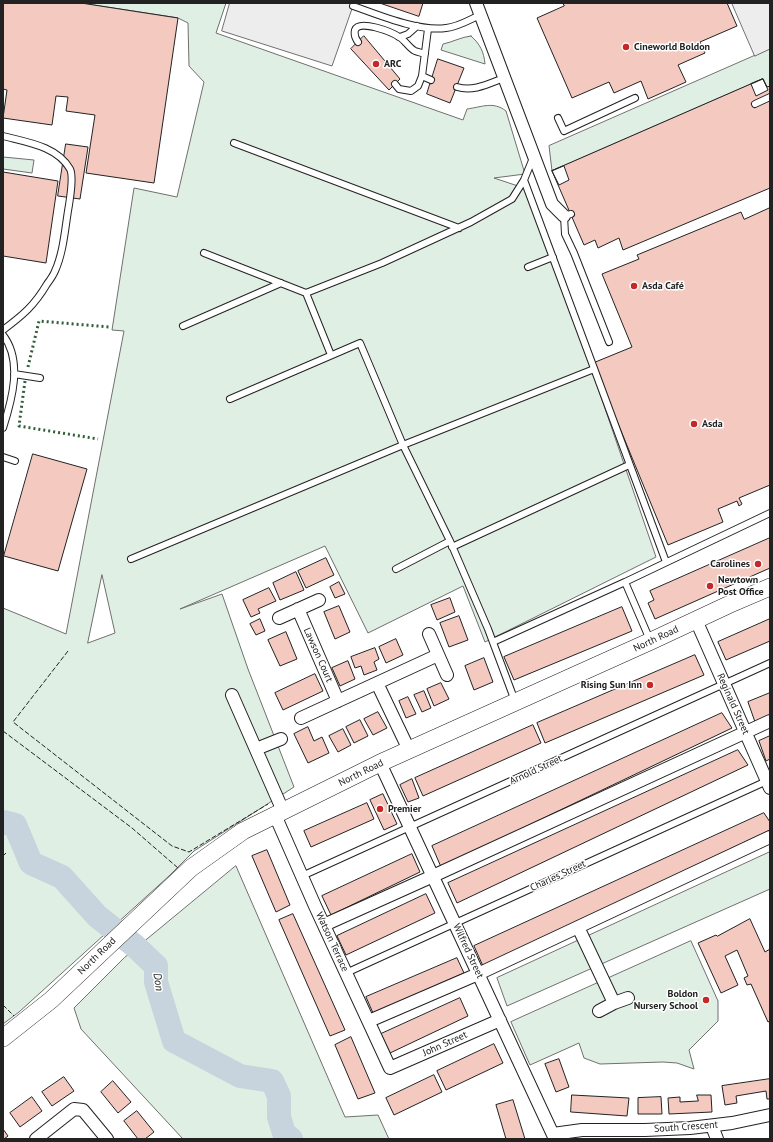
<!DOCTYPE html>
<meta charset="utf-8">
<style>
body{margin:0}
#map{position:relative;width:773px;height:1142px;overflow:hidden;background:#fff;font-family:"PT Sans",sans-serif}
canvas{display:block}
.frame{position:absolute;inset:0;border:4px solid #222;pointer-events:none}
</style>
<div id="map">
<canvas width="773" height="1142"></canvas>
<div class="frame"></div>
</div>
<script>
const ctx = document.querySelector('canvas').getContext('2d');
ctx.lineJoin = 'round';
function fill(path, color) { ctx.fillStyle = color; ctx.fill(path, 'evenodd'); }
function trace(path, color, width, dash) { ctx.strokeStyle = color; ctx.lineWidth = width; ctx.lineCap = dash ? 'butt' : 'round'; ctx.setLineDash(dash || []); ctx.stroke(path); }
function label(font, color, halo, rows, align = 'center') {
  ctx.font = font + ' "PT Sans",sans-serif'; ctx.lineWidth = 3; ctx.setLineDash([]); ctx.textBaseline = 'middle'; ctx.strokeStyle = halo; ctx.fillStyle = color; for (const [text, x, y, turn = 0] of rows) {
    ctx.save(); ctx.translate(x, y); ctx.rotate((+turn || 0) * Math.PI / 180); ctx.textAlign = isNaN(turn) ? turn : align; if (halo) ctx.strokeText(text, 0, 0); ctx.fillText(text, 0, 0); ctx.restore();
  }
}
const green = new Path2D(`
 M81,3H226L216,33L463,120L467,109C482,107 493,101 506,111L525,174L494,178L530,190L656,557L485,642L463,586L368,633L325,546L180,609L222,594L248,669L294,787L194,851L169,876L19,1012L3,1024V608L66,634L124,331L112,330L134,188L177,197L204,82L189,66L188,23L178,18ZM102,575L115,633L88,643Z
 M471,36C480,44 484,52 485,64L441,50L443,44C453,42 461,37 471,36Z
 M770,49V86L767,87L763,79L552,171L549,146Z
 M3,157L34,160L32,173L3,169Z
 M770,852V889L507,1006L497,978Z
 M236,866L345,1117L378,1115L389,1139H183L81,1029L74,1008L124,958Z
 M691,941L718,1001V1021L689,1050L694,1069L677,1063L663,1062L600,1064L584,1058L579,1043L530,1065L511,1022Z`);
fill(green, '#e0efe3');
trace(green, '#6f6f6f', 1);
const parking = new Path2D(`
 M230,3H354L332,66L222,31Z
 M732,3H770V49L755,56Z`);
fill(parking, '#ededed');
trace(parking, '#6f6f6f', 1);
trace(new Path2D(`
 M3,822L15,825L31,863L62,877L97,916L135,946L156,966V982L174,1041L240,1076L272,1081L279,1096V1117L284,1133L291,1139`), '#c7d3dd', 24);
const building = new Path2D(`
 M3,3H81L178,18L154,183L86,173L95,115L66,111L68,97L56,96L52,125L3,118L7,90L3,89Z
 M380,3H423L419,16Z
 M563,3H727L737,26L700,42L705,53L678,65L686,82L648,99L641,81L614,93L609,82L572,98L537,18L564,6Z
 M364,36L400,79L389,90L351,49Z
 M438,59L464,68L450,103L427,94Z
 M763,79L767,87L770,86V188L623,250L619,238L598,248L595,240L584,245L552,171Z
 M763,79L768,90L756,96L751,84Z
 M66,144L88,147L80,199L58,196Z
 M564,166L569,180L559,185L552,171Z
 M3,172L58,181L46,263L3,256Z
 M770,208V485L739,498L742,504L739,506L737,501L718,509L723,522L668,545L593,363L632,347L602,274L639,259L637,255L741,212L744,219Z
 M33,454L87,469L58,571L4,556Z
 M770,538V568L655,619L648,603L654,600L650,591Z
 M326,558L334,575L306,588L298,571Z
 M296,572L304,590L280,600L273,583Z
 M339,582L345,594L335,598L330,587Z
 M269,588L276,601L258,609L260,613L251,617L243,600Z
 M450,598L455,612L437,620L431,605Z
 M339,606L350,632L335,639L324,612Z
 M622,607L632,631L514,680L504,657Z
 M459,616L468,640L449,647L440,623Z
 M260,619L265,631L256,635L250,624Z
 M770,619V641L726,660L718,642Z
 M286,632L297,659L280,666L268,640Z
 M396,639L403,655L386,663L379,647Z
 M375,648L379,659L374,662L377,670L364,675L361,666L355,668L351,657Z
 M695,655L704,675L545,743L537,723Z
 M484,658L493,682L474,690L465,666Z
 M348,661L355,679L340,686L332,668Z
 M315,674L323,691L283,710L275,693Z
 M441,683L449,699L434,706L427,689Z
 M424,691L431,708L422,712L414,695Z
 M770,693V715L755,722L748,702Z
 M408,697L416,714L406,718L399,701Z
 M378,712L387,728L373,735L364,719Z
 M722,713L732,728L441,867L432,846Z
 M360,720L368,736L354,743L346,727Z
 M533,725L541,743L423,796L415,778Z
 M308,727L314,741L322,737L329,753L308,763L294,734Z
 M343,729L351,745L338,752L329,736Z
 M770,736V759L766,761L759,741Z
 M738,750L748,765L457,903L448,883Z
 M412,779L419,798L408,802L400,785Z
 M383,794L397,824L384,830L370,800Z
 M367,803L374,819L311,847L304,831Z
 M764,813L770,822V830L483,966L474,946Z
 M267,850L290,905L276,912L252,856Z
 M412,854L420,872L331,915L322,896Z
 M426,894L435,913L346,955L337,936Z
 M293,914L345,1030L330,1036L279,920Z
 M750,919L765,952L770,949V1021L768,1022L751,984L747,985L744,978L748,976L737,950L725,956L738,985L721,993L698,943L716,935L717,936Z
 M457,958L464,973L373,1013L366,997Z
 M460,998L468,1016L390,1053L381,1034Z
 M351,1037L375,1093L358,1099L335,1045Z
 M494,1044L503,1063L446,1090L437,1071Z
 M559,1059L569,1087L556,1092L545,1064Z
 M434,1075L442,1092L394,1115L386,1098Z
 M64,1077L74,1091L52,1106L42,1092Z
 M770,1079V1099H767L766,1091L736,1096L737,1103L725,1105L722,1086Z
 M113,1081L131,1102L118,1113L101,1092Z
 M572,1095L629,1098L627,1116L571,1112Z
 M697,1095H711L712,1112L669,1114L668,1098L680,1097V1102L698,1101Z
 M32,1097L42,1111L20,1127L10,1113Z
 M661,1097L662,1114H638V1098Z
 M513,1100L525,1139H506L496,1105Z
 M137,1111L154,1132L145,1139H138L124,1121Z
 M3,1129L8,1136L4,1139H3Z`);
fill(building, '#f3c9c0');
trace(building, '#222', 1);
const lane = new Path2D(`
 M353,6C379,15 419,32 446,28C458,27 469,20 480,15
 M428,29L422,76L431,80
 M400,37L408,34L417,26
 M358,42C355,38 354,34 355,30C359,19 392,32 399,37C405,40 409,48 415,51C418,52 422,53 425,54
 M395,84L399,89L411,91L418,86L422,76
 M457,87C473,92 488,84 504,78
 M755,104L770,97
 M558,118L564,131L635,98
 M3,136C26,142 57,146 70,169C74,177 70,197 69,205C65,227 64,251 55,271C53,276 50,280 47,284C34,306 23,315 3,330
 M234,143L459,228
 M524,180L666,562
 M571,214L564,216L565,234L574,253L609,342
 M204,253L306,293L382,263L471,222L512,199L524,180L533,158
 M528,267L553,257
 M306,293L331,355
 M183,326L281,283
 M3,335C23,361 12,400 3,428
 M14,374L40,378
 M230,399L360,343L403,445L450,541L488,629L515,701
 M3,457L15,461
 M452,547L629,465
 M131,559L403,445L594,369
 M396,569L450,541
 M650,640L625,582L770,513
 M493,642L625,582
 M302,876L770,663
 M346,973L769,780`);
const street = new Path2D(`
 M476,3L552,204L564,216
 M298,609L338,701
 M279,618L319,600
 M696,620L770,788
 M429,634L447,675
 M377,683L409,750
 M232,695L283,811
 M301,718L438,655
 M256,749L281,739
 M380,763L555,1139
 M275,815L315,906L390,1068L500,1020
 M324,925L433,876L770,721
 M578,927L614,1003L599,1011
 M614,1003L628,998
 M369,1021L478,974L770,837
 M712,1126L717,1139
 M553,1134L582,1130H645L690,1128L732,1123L770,1115
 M36,1139L74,1109L83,1110L107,1139`);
const secondary = new Path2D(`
 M3,1038L51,1000L191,868L243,831L380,763L651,641L728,605L770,587`);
trace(lane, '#222', 8);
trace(street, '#222', 14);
trace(secondary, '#222', 18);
trace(lane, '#fff', 6);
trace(street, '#fff', 12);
trace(secondary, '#fff', 17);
trace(new Path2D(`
 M28,367L39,321L109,327
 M25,381L19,426L98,439`), '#2f5e38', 3, [2, 3]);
trace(new Path2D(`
 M68,651L13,722L172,846L189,852L268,804
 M3,731L132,828L178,868
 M3,856L6,853
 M3,1005L14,1016`), '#222', 1, [5, 2]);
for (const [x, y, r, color] of [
 [626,47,4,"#c62828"],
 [376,64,4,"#c62828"],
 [634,286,4,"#c62828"],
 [694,424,4,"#c62828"],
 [758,564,4,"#c62828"],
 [710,586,4,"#c62828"],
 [650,685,4,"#c62828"],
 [380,809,4,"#c62828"],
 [706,1000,4,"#c62828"]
]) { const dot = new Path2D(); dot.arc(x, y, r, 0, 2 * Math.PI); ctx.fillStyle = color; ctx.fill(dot); trace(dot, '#fff', 1.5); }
label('bold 10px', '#222', '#fff', [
 ["Cineworld Boldon",634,47],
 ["ARC",384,64],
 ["Asda Café",642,286],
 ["Asda",702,424],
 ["Carolines",750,564,"right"],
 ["Newtown",718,580],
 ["Post Office",718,592],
 ["Rising Sun Inn",642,685,"right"],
 ["Premier",388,809],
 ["Boldon",698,994,"right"],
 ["Nursery School",698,1006,"right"]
], 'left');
label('10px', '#222', '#fff', [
 ["North Road",656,639,-25],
 ["Lawson Court",318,655,66],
 ["Reginald Street",733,704,66],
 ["Arnold Street",536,770,-25],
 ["North Road",361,773,-26],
 ["Charles Street",558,876,-25],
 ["Watson Terrace",332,942,65],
 ["Wilfred Street",468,951,65],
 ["North Road",97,956,-44],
 ["John Street",445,1044,-24],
 ["South Crescent",686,1127,-4]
]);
label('italic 11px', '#222', '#fff', [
 ["Don",158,982,82]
]);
</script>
